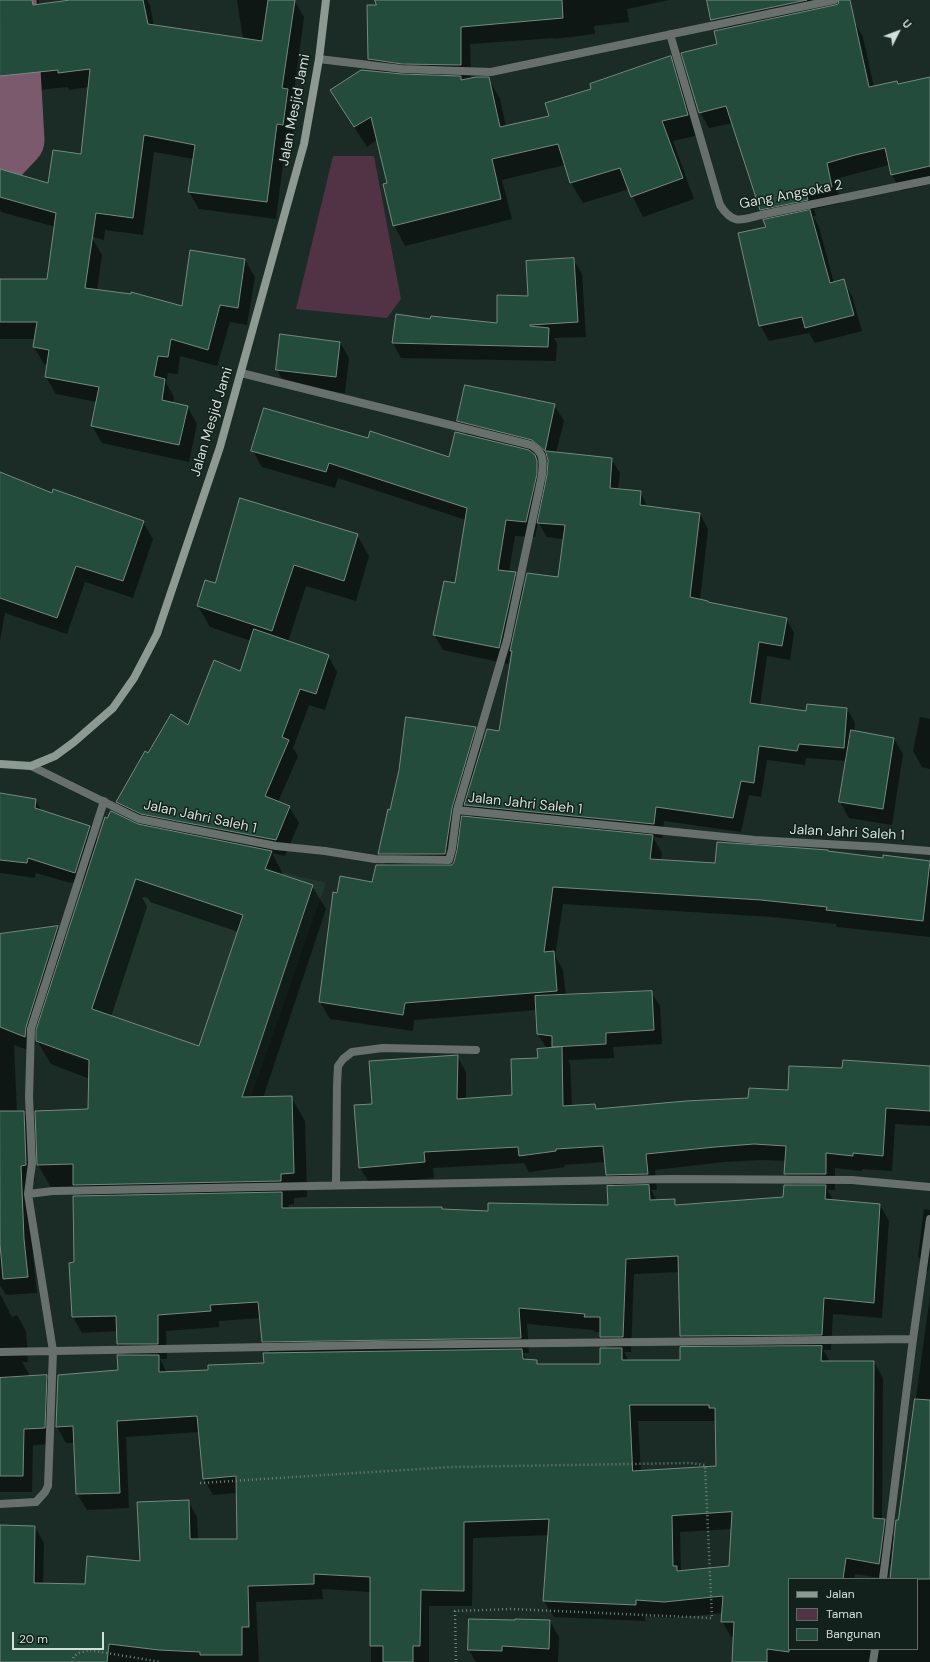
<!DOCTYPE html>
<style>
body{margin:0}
#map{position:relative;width:930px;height:1662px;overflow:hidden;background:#1b2b25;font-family:"DM Sans",sans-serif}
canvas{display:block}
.legend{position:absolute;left:788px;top:1578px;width:130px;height:72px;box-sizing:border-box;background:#12211b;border:1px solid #606d67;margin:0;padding:5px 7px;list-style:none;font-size:12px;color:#d5dfda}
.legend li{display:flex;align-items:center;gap:8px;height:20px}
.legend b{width:20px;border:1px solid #606d67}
.north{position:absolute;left:878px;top:12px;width:40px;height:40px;-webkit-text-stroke:3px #12211b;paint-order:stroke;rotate:48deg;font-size:11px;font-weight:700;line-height:16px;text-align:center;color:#d5dfda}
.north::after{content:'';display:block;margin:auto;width:14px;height:18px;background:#d5dfda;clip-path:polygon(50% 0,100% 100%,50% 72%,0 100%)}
.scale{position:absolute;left:12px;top:1632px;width:92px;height:18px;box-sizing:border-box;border:2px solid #d5dfda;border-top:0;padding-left:5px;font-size:12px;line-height:14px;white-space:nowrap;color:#d5dfda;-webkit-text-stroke:3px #12211b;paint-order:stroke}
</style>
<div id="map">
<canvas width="930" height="1662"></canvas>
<ul class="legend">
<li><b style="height:5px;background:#8d9a94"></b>Jalan</li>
<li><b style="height:11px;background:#523346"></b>Taman</li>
<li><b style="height:11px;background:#234c3d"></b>Bangunan</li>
</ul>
<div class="north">U</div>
<div class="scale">20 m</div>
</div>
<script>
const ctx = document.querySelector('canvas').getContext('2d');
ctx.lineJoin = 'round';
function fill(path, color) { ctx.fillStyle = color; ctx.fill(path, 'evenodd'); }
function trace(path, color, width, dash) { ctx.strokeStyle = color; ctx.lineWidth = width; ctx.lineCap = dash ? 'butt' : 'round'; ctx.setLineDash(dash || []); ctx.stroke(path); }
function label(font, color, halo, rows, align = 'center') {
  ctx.font = font + ' "DM Sans",sans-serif'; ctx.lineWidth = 3; ctx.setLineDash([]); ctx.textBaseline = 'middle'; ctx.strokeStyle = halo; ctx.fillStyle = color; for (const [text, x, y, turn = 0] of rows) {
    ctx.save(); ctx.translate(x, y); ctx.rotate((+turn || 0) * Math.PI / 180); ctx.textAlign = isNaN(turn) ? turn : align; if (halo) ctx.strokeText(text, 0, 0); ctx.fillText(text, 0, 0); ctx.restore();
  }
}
fill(new Path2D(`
 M125,832L326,883L241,1126L50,1048Z`), '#21372e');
fill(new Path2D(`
 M333,156H374L401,299L387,318L296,309Z`), '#523346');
fill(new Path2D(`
 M0,0H39V5L78,0H147L150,5L154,26L243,39L237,0H294L304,17L293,100L297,107L292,142L286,141L276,219L199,209L189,192L194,159L154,152L143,235L105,230L104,240L1,212L0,209V170L49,184L81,155L89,87L69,90L68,87L0,94Z
 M376,0H669L627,9L629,22L594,26L595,34L554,39V38L470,44L471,79L488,78L500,99L506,127L550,117L593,90L670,57L682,77L699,135L673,141L694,199L643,217L629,189L583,203L571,183L565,165L502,180L512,219L405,246L394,225L388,184L377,140L367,147L331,91L376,72L369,59Z
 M708,0H811L816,22L854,21L863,37L874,87L898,84L930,78V184L901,191L892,175L889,165L835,179L841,203L814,209L816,216H813L819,227L834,283L843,281L852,296L862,331L815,343L809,333L769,341L760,325L767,220L761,209L733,123L709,128L700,112L718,45L719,31L712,20Z
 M92,238L102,255L97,290L182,308L191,252L245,260L255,277L247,325L230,322L217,366L180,356L178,374L168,373L166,383L174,397L173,403L187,406L197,424L189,462L102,443L92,426L97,402L56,394L46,377L47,365L44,364L34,347L36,339H0V280H48Z
 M573,259L582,274L586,337L554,338L557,343L556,361L401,358L393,343L431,320L498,324Z
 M340,342L349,358L345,393L286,386L277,370Z
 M554,405L564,421L556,453L611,459L620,473L618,490L640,492L648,508L700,514L708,529L700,600L708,601L709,603L786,618L794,633L790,660L767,656L760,706L807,712L847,709L855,723L854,732L894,739L903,754L892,825L849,818L840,802L847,761L806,758L805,765L767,760L761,797L749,795L741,832L664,821L662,838L653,837L662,853L661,861L716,864L828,852L884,859V857L930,862V937L837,927L836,924L772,917L563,904L555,956L563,970L566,996L651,992L660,1006L662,1044L613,1047L614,1058L568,1060L570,1064L572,1106L595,1105L598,1110L749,1099L789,1091L843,1070L930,1067V1126L895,1124L892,1171L862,1169V1171L835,1168V1190H827L834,1201L880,1205L889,1221L882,1318L833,1314L831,1350H823L830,1362H874L883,1378L882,1520H884L895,1538L899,1521L930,1296V1662H733L734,1637H731L722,1621L723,1613L673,1618L645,1616V1621L554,1617L544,1601L549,1535L473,1538L472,1606H429V1662H371V1592L322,1589L323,1599L256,1602L259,1662H0V1526L35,1527L44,1543L43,1584L86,1585L141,1563L188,1501L197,1517L198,1540H238L237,1493L213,1495L204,1479L199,1432L126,1437L129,1508L87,1510L77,1494L75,1443H66L57,1427L59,1376L119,1371L125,1356L118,1344V1331L82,1333L73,1317L70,1264L75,1263L81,1197L76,1188L52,1189L38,1165L89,1110L90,1079L51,1064L36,1039L34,1052L14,1045L17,1112H24L33,1128L35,1180V1181L30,1182L33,1256L37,1293L6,1295L0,1285V933L2,935L58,927L66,941L85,884L67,882L36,873L35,878L0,873V794L35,800L42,811L90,827L98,841L138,825L144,826L127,818L118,802L148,754L189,726L241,672L251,641L210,627L198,606L215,585L357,535L369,556L356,601L306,586L288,642L328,656L337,672L325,710L309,705L293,748L298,756L278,802L289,807L299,823L285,856L272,853L284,876L312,886L326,909L263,1098L291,1097L305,1121L307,1197L294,1198V1204L288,1205L290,1209L442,1210L489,1213L609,1206L614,1187L607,1174L606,1162L564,1165L565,1167L529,1172L524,1163L433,1168L434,1178L370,1184L360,1168L374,1105L457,1056L466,1072V1099L513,1096L547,1049L538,1034L537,1010L414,1020L413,1031L330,1019L320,1002L334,893L338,894L373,883L386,866L379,853L391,811L475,728L484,743L499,732L512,654L511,650L508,664L443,650L434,634L456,584L466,520L338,478L335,488L262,467L253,451L369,439L450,459L467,436L458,421ZM530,452L542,455L549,461L547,485L543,472L534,456ZM536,465H538L537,479H535ZM538,522L547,537L564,539L559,578L524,589L515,573L509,572L515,536L535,537ZM466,806L473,818L463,817ZM142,897L148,898L150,902L238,932L200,1047L111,1017L147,907ZM763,1160L786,1161L785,1174L793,1186L784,1198L678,1206L674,1200L657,1201L651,1190H657L655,1170L724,1162ZM680,1272L681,1336L688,1348L681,1361H629L624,1352H631L634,1274ZM261,1318L263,1341L270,1353L265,1364L209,1371L167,1373L160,1359H167L166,1331L219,1327V1321ZM527,1324L593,1330L595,1332H601V1337L608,1349L601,1365H538L536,1361L527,1360L523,1353H529ZM638,1421H716L717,1467L641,1471ZM732,1529L730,1567L681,1571L680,1532ZM890,1563L892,1567L891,1579H917V1649H789V1579H854L855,1574L888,1579Z
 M0,473L52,494L143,522L153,539L133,598L85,582L67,634L5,613L0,640Z
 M920,717L930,719V769L922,767L913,751Z
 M924,1209L930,1210V1258L928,1272L918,1256Z
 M0,1294L12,1317L17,1315L26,1331L28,1362H22L29,1374V1377L46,1376L55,1392L53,1444L33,1445L32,1492H0Z
 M470,1620L550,1621L559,1637L558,1662H476L469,1650Z`), '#0007');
trace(new Path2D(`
 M0,158L17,140L9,0`), '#7c5a6e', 55);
const building = new Path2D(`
 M0,0H32L33,5L70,0H143L148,24L262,41L268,0H295L282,88L288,89L283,125L277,124L267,202L188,192L195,145L144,135L133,218L96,213L85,288L131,294V292L182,306L190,250L245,259L238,308L220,305L208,350L171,339L168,357L158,356L154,376L165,379L162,400L188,406L179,445L91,426L99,387L45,377L49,350L33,347L37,322H0V279H47L56,213L0,197V169L48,183L53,150L81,154L90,69L58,73V70L0,76Z
 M375,0H562L563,18L461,27V65L402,64L368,59L367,5H376Z
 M707,0H807L711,20Z
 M839,0H850L869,87L897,81L898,84L930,77V166L891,175L885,148L855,155L827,163L832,187L806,193L808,200L760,210L726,106L699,113L681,53L717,44L714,31L835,5L838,4Z
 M671,56L688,115L662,121L683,178L631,197L620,168L570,183L558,144L492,159L501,199L393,226L383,184L387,183L371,117L354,127L330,90L361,70L402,74L461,76V80L476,77H489L500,127L549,116L545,103L591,89L590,84Z
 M810,210L830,283L844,279L854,315L805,328L802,317L759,326L738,233L766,227L763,220Z
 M574,258L578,322L530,325V326L549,328L548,347L392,343L396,314L430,319L431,316L497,323V295L528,296L526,261Z
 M280,334L340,342L336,377L276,370Z
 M465,385L555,404L545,451L532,440L457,421Z
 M264,408L368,438L370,431L449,457L455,432L529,450L535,455L537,461V474L526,522L506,520L498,570L516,572L499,648L433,635L444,581L455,583L467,508L329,463L326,472L251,451Z
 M546,451L612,458L610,488L641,491L640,505L700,513L690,597L708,601V602L787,618L782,646L759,642L750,703L806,711L807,704L847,708L844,748L799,744L797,751L759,746L754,783L741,781L733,818L656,807L654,824L464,805L487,729L499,731L512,651H510L527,573L558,577L565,525L537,523L547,475L548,461Z
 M0,472L52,493L53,489L144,521L123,581L76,566L57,618L0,598Z
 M240,498L358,534L344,581L294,565L272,631L197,606L205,580L215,583Z
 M254,629L329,655L316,694L300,689L282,737L289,740L265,796L290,806L276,840L141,814L116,802L145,751L148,753L171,714L188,725L214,660L240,671Z
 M406,717L476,727L452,808L445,854H378L388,809L390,810L399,770Z
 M851,730L894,738L883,809L839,802Z
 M0,793L36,799L35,808L90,826L75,873L28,858L27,863L0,860Z
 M111,811L138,824L272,851L265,869L313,885L242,1097L292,1096L294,1173L281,1174V1181L73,1185V1164L37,1165L35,1111L88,1109L89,1060L36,1041V1030L105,817L107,818ZM136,879L243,915L199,1046L92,1009Z
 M462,816L653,835L650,859L715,863L717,842L828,850V851L883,858V855L930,861L923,921L826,910L827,907L761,900L553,887L544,952L554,951L557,991L405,1003L403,1015L319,1002L333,892L337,893L340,876L372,882L376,865H452L454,862L457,850Z
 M58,926L26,1027L25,1037L0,1027V934Z
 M652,991L654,1030L606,1033V1044L552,1047V1036L537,1034L535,996Z
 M562,1047L563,1106L595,1104L596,1109L686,1101L748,1098L749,1088L788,1090L789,1066L842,1068L843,1060L930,1066V1111L886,1108L883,1156L853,1153V1156L826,1153V1174H784L786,1146L754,1144L715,1147L646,1154L648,1174L606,1175L603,1146L556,1149V1151L519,1156L518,1147L424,1152L425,1162L359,1168L354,1105L372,1104L369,1061L458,1055L457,1099L512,1095L511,1059L538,1058L537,1049Z
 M0,1111H24L26,1163V1165L21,1166L24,1239L28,1277L3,1279L0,1244Z
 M649,1185L650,1200L675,1199V1205L783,1197L784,1185H826L825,1199L880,1204L874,1303L824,1298L822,1335L680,1336L678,1256L626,1259L623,1337H600V1317H584L585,1314L519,1308L521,1338L262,1342L258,1302L210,1305L211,1311L158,1315V1344H117L116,1316L72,1317L69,1263L74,1262L73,1196L282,1192V1208L442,1207V1209L488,1211V1203L608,1205L607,1186Z
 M822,1346L821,1361H874L873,1518L885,1519L879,1564L846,1558L843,1579H789V1652L767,1649V1662H732L734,1622H721L723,1596L664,1602L636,1600V1605L543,1601L549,1519L464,1522V1591L421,1590L420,1646H413V1662H383V1646H370V1577L314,1574V1584L248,1586L249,1627H242V1655H200V1652L159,1650L109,1644L107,1662H0V1525L35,1526L34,1583L85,1584L87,1556L140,1561L137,1502L189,1500L190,1539H237L236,1476L203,1479L197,1416L117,1421L120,1493L76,1494L73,1426L56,1427L58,1375L118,1370L117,1355H159V1372L208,1370V1365L264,1363L263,1353L522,1349L523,1359L537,1360V1364H600V1348H622V1360H680V1347ZM630,1405H709V1408H715L716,1466L633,1471ZM732,1512L729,1566L677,1571V1566H673L672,1516Z
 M47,1375L45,1428L24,1429L23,1476H0V1378Z
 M915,1399L930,1400V1579H890L896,1520H898Z
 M469,1619L515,1620V1619L550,1620L549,1649L502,1646V1651L468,1650Z`);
fill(building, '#234c3d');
trace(building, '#768981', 1);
trace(new Path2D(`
 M200,1483L451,1467L690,1463L705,1465L712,1618L512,1609L455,1611L456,1662
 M72,1662L74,1656L79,1653L89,1650L161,1662`), '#75827c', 2.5, [1, 3]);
trace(new Path2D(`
 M670,34L720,205C734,227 743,219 765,214L930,180
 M319,59L402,69L491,72L834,0
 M241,373L531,445C545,454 543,459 542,475L507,640L457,810
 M31,766L139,819L276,846L325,851L375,859L449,860L452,849L457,810L755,840L880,847L930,851
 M336,1184L337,1085L338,1066L343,1059L352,1052L383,1048L476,1050
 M28,1194L32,1163L29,1097L31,1029L104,801
 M0,1352L374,1345L913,1339
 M0,1504L36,1502L45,1492L48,1486L53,1351L28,1194L53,1191L672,1179L852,1180L930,1187
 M883,1579L913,1339L930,1219
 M873,1662L875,1649`), '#68706d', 8);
trace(new Path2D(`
 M0,764L31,766L55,756L74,742L113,708L134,678L157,634L220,447L304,144L319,59L326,0`), '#8d9a94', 8);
label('14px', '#d5dfda', '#12211b', [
 ["Jalan Mesjid Jami",295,110,-79],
 ["Gang Angsoka 2",791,195,-11],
 ["Jalan Mesjid Jami",212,422,-73],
 ["Jalan Jahri Saleh 1",525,804,6],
 ["Jalan Jahri Saleh 1",200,817,12],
 ["Jalan Jahri Saleh 1",847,833,3]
]);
</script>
